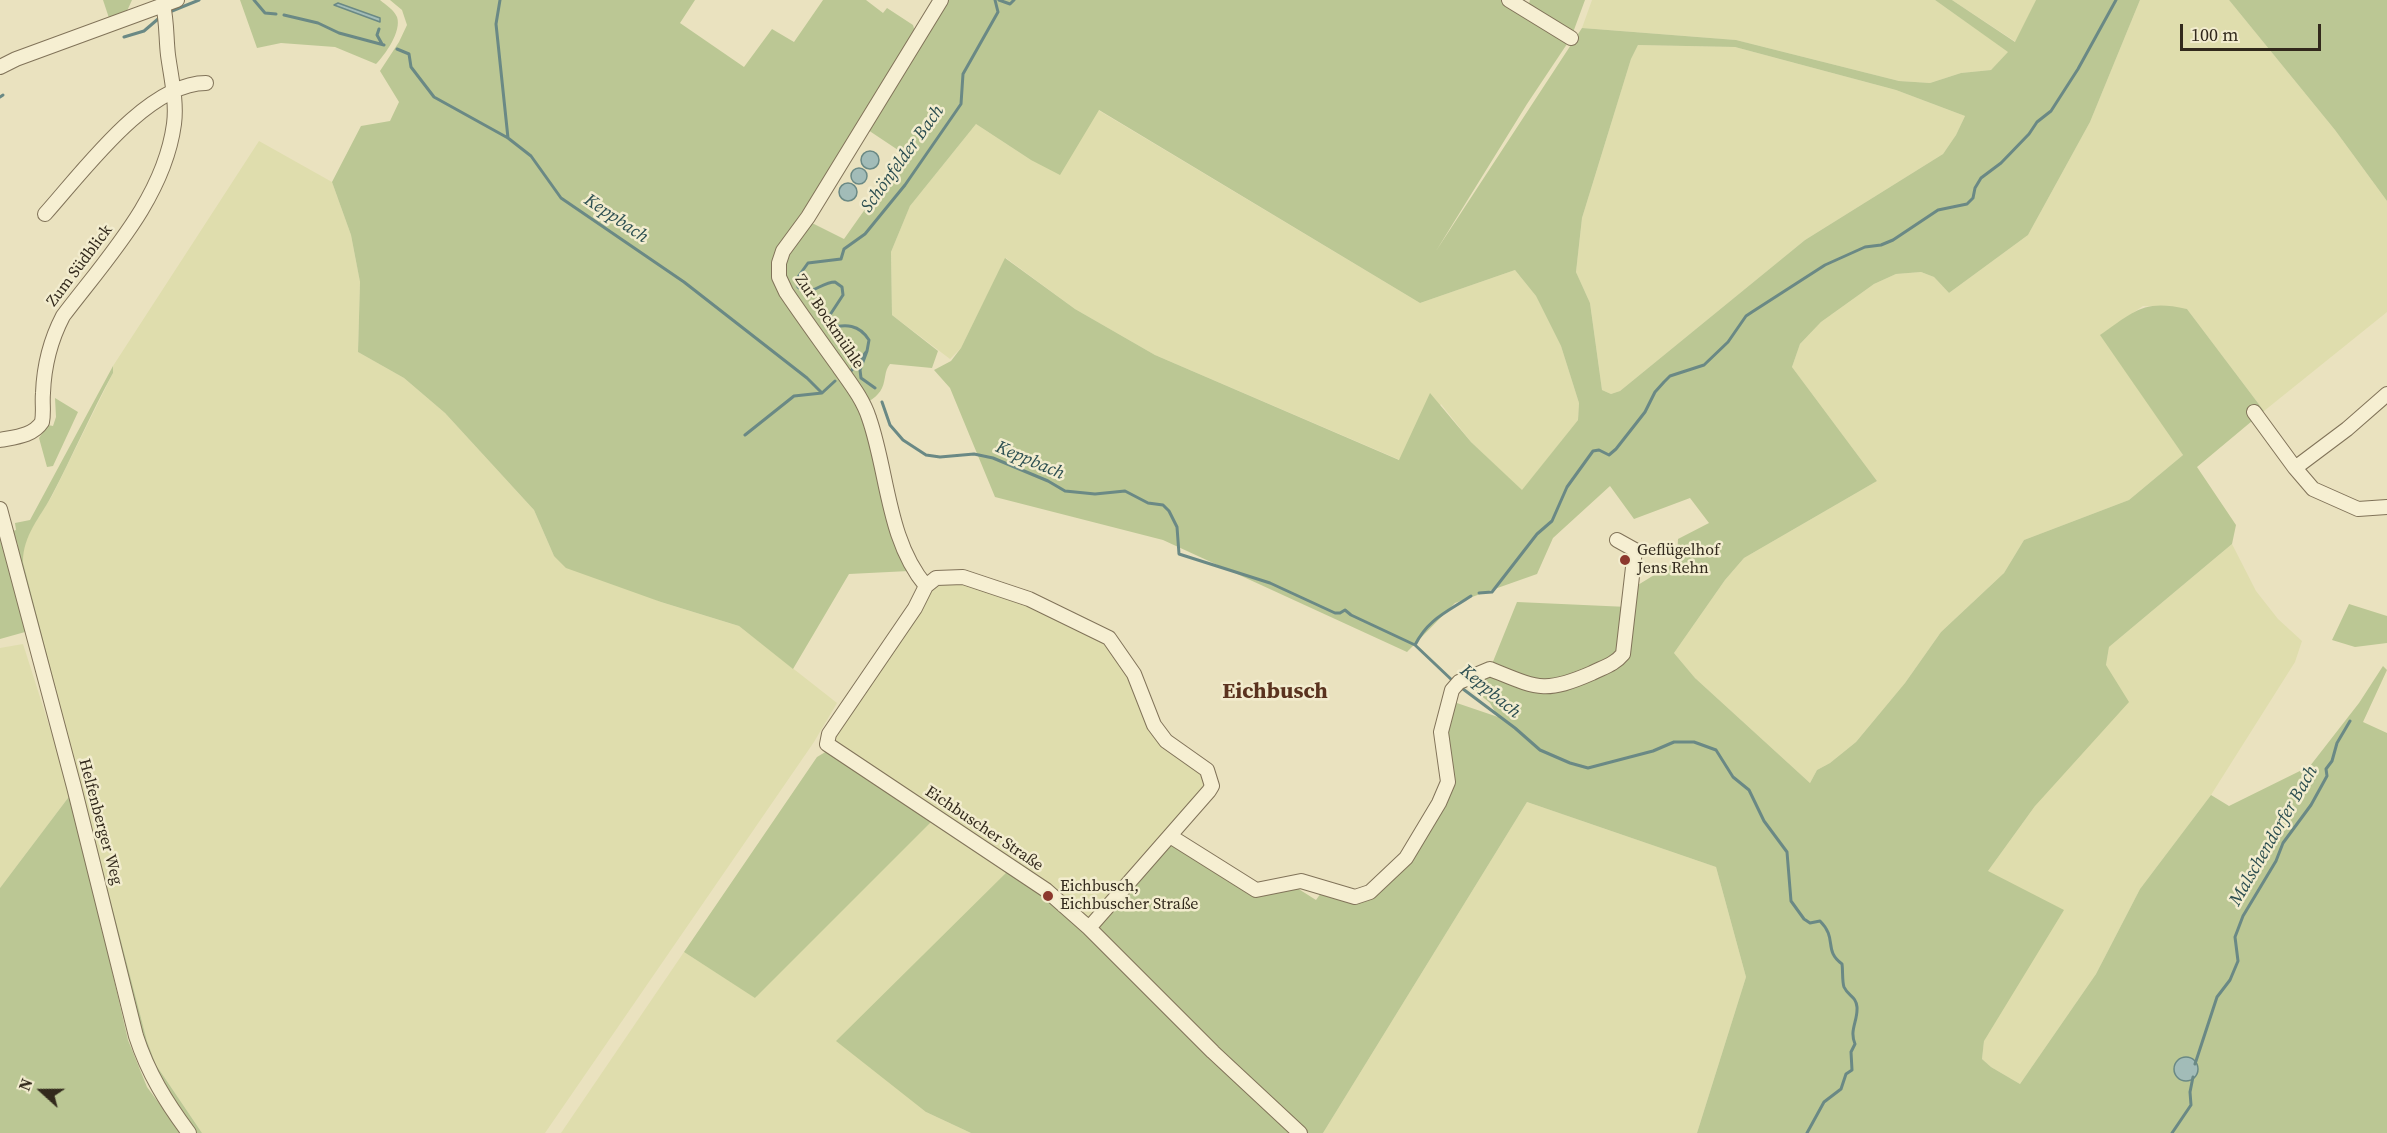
<!DOCTYPE html>
<meta charset="utf-8">
<style>
body{margin:0}
#map{position:relative;width:2387px;height:1133px;overflow:hidden;background:#eae2bf;font-family:"Source Serif 4",serif}
canvas{display:block}
.north{position:absolute;left:12px;top:1061px;width:60px;height:60px;-webkit-text-stroke:4px #f2ecce;paint-order:stroke;rotate:291deg;font-size:16px;font-weight:700;line-height:24px;text-align:center;color:#32291c}
.north::after{content:'';display:block;margin:auto;width:21px;height:27px;background:#32291c;clip-path:polygon(50% 0,100% 100%,50% 72%,0 100%)}
.scale{position:absolute;left:2180px;top:24px;width:141px;height:27px;box-sizing:border-box;border:3px solid #32291c;border-top:0;padding-left:8px;font-size:18px;line-height:21px;white-space:nowrap;color:#32291c;-webkit-text-stroke:4px #f2ecce;paint-order:stroke}
</style>
<div id="map">
<canvas width="2387" height="1133"></canvas>
<div class="north">N</div>
<div class="scale">100 m</div>
</div>
<script>
const ctx = document.querySelector('canvas').getContext('2d');
ctx.lineJoin = 'round';
function fill(path, color) { ctx.fillStyle = color; ctx.fill(path, 'evenodd'); }
function trace(path, color, width, dash) { ctx.strokeStyle = color; ctx.lineWidth = width; ctx.lineCap = dash ? 'butt' : 'round'; ctx.setLineDash(dash || []); ctx.stroke(path); }
function label(font, color, halo, rows, align = 'center') {
  ctx.font = font + ' "Source Serif 4",serif'; ctx.lineWidth = 5; ctx.setLineDash([]); ctx.textBaseline = 'middle'; ctx.strokeStyle = halo; ctx.fillStyle = color; for (const [text, x, y, turn = 0] of rows) {
    ctx.save(); ctx.translate(x, y); ctx.rotate((+turn || 0) * Math.PI / 180); ctx.textAlign = isNaN(turn) ? turn : align; if (halo) ctx.strokeText(text, 0, 0); ctx.fillText(text, 0, 0); ctx.restore();
  }
}
fill(new Path2D(`
 M1592,0H1935L2009,52L1991,70L1961,73L1930,83L1899,81L1736,40L1582,28Z
 M1952,0H2036L2016,42Z
 M2140,0H2229L2335,130L2387,201V312L2264,411L2187,309L2143,306L2101,335L2183,455L2129,500L2024,540L2004,573L1941,632L1905,683L1856,742L1830,763L1817,770L1810,783L1695,678L1674,653L1725,580L1744,558L1877,481L1792,367L1800,344L1821,322L1874,284L1896,274L1921,272L1934,277L1949,293L2028,235L2090,122Z
 M1638,45L1735,47L1896,90L1965,116L1956,135L1943,154L1805,240L1620,391L1611,394L1602,390L1590,303L1576,272L1582,218L1631,59Z
 M1098,110L1420,303L1515,270L1536,296L1561,346L1579,403L1578,420L1522,491L1471,442L1441,404L1400,460L1155,355L1075,309L1006,258L961,348L950,359L892,315L891,252L910,206L976,124L1031,160Z
 M259,141L332,182L351,235L360,282L358,352L404,378L445,413L534,510L554,556L661,602L739,626L837,703L814,742L545,1133H202L156,1065L147,1041L23,562V549L30,531L52,496L113,373V366Z
 M2232,544L2256,591L2278,619L2302,641L2295,662L2211,795L2140,889L2096,974L2020,1084L1991,1067L1982,1059L1984,1041L1988,871L2035,806L2106,665L2109,647Z
 M960,580L1029,599L1109,638L1154,725L1207,770L1212,786L926,1112L971,1133H561L684,952L756,998L827,751L835,739L837,730L931,588L941,581Z
 M23,644L71,794L0,888V648Z
 M1527,802L1716,867L1746,977L1697,1133H1323Z`), '#dfddad');
fill(new Path2D(`
 M103,0H132L127,11L109,18Z
 M240,0H380C386,5 394,10 397,17C402,31 385,55 376,64L335,47L281,43L257,48Z
 M390,0H695L680,23L744,67L772,29L794,42L823,0H866L883,13L887,8L913,25L915,32L810,222L844,239L904,154L868,130L945,0H1508L1527,11L1530,0H1585L1571,38L1527,104L1436,251L1582,28L1736,40L1899,81L1930,83L1961,73L1991,70L2008,52L1935,0H1952L2015,42L2036,0H2140L2090,122L2028,235L1949,293L1934,277L1921,272L1896,274L1874,284L1821,322L1800,344L1792,367L1877,481L1744,558L1725,580L1674,653L1695,678L1810,783L1817,770L1830,763L1856,742L1905,683L1941,632L2004,573L2024,540L2129,500L2183,455L2100,335C2135,311 2143,299 2187,309L2264,411L2197,467L2236,525L2232,544L2109,647L2106,665L2129,702L2035,806L1988,871L2064,910L1984,1041L1982,1059L1991,1067L2020,1084L2096,974L2140,889L2211,795L2229,806L2310,766L2359,703L2383,666L2387,670L2363,722L2387,733V1133H1697L1746,977L1716,867L1527,802L1323,1133H971L926,1112L836,1041L1010,869L1083,927L1170,836L1256,889L1297,888L1316,900L1326,886L1355,896L1406,858L1439,803L1445,754L1448,700L1498,717L1490,703L1462,680L1490,669L1517,602L1628,607L1633,588L1677,561L1678,539L1709,523L1690,498L1634,519L1610,486L1553,538L1537,574L1455,603L1407,652L1163,540L995,497L950,388L934,370L951,361L961,348L1005,258L1075,309L1155,355L1399,460L1430,393L1471,442L1522,490L1578,420L1579,403L1561,346L1536,296L1515,270L1420,303L1099,110L1060,175L1031,160L976,124L910,206L891,252L892,315L938,351L932,368L890,364C884,371 886,380 882,388C878,397 868,402 859,407L909,571L849,574L793,669L739,626L661,602L566,568L554,556L534,510L445,413L404,378L358,352L360,282L351,235L332,182L361,126L390,121L399,102L380,71L399,42L407,25L402,10ZM1638,45L1735,47L1896,90L1965,116L1956,135L1943,154L1805,240L1620,391L1611,394L1602,390L1590,303L1576,272L1582,218L1631,59Z
 M2229,0H2387V201L2335,130Z
 M113,366V373C91,413 73,455 52,495C40,518 23,535 23,562L147,1041L156,1065L202,1133H194L153,1072L122,964L119,937L112,923L14,550L18,547L17,542L11,540L9,532L16,530L15,523L30,520Z
 M55,398L78,412L53,466L47,467L39,438L48,425L53,426L56,417Z
 M0,528L25,632L0,639Z
 M2349,604L2387,616V643L2355,647L2332,640Z
 M827,751L934,819L755,998L684,952L817,757Z
 M71,794L128,1040L147,1087L181,1133H0V888Z`), '#bbc794');
const water = new Path2D(`
 M338,3L380,18V22L334,5Z
 M861 160a9 9 0 1 1 18 0a9 9 0 1 1-18 0Z
 M851 176a8 8 0 1 1 16 0a8 8 0 1 1-16 0Z
 M839 192a9 9 0 1 1 18 0a9 9 0 1 1-18 0Z
 M2174 1069a12 12 0 1 1 24 0a12 12 0 1 1-24 0Z`);
fill(water, '#a2bcb8');
trace(water, '#6a8985', 1.5);
trace(new Path2D(`
 M254,0L265,13L276,14
 M500,0L496,24L508,138
 M999,0L1010,4L1014,0
 M172,11L199,0
 M284,15L318,23L339,33L384,45
 M379,29L377,35L382,44
 M124,37L144,31L158,19
 M397,49L409,54L411,67L434,97L508,138L531,156L561,198L684,282L807,378L822,393L835,381
 M0,97L3,95
 M867,351L869,340C859,324 846,324 829,328L824,324L843,295L842,287L835,282C824,282 816,291 805,292L798,287V277L808,263L841,259L844,249L865,234L905,185L961,104L963,74L998,12L995,0
 M851,371L867,351L860,370L861,378L875,388
 M882,402L890,425L903,440L926,455L940,457L974,454L993,458L1048,481L1065,491L1095,494L1125,491L1148,503L1163,505L1169,511L1177,527L1179,554L1270,583L1335,613H1340L1345,610L1351,615L1415,645L1454,682
 M745,435L794,396L822,393
 M1479,593L1492,592L1537,534L1552,521L1567,487L1593,451L1599,450L1609,455L1616,449L1645,412L1655,392L1664,382L1670,376L1704,365L1728,342L1746,316L1752,312L1825,265L1865,247L1881,245L1893,240L1938,210L1967,204L1973,198L1975,188L1981,178L2001,163L2029,134L2037,122L2051,111L2078,69L2116,0
 M1415,645C1428,619 1447,612 1471,596
 M1459,686L1515,728L1540,750L1570,763L1588,768L1653,751L1674,742H1694L1716,750L1733,777L1749,790L1764,821L1787,852L1791,901L1804,919L1810,923L1820,921C1838,939 1823,950 1842,964C1843,971 1842,981 1844,987C1848,996 1856,996 1857,1007C1858,1021 1849,1030 1855,1044L1851,1052L1852,1070L1846,1074L1841,1089L1824,1102L1807,1133
 M2195,1064L2217,997L2230,980L2238,961L2235,937L2243,916L2276,861L2283,843L2311,805L2327,776L2326,769L2332,761L2337,743L2350,721
 M2172,1133L2191,1105L2190,1092L2193,1077`), '#6a8985', 3);
const minor = new Path2D(`
 M1509,0L1571,38
 M0,67L16,59L177,0
 M45,214C82,173 147,83 206,83
 M2254,412L2295,468L2313,489L2358,509L2387,507
 M0,440C15,437 33,436 42,422C44,412 42,403 43,393C44,365 50,341 63,316C107,258 164,198 174,124C177,102 171,77 168,55C166,38 167,22 163,5
 M2295,468L2347,429L2387,394
 M0,509L74,787L136,1036C148,1073 166,1102 189,1133
 M926,586C887,540 888,472 869,418C863,399 850,383 839,367C821,342 803,317 786,292L779,277V263L783,251L808,217L941,0
 M1170,836L1256,890L1301,881L1355,897L1370,892L1406,858L1439,803L1448,782L1441,732L1452,690L1459,682L1490,669C1537,688 1544,694 1592,673C1604,667 1615,664 1623,654L1635,550L1617,540
 M1089,928L1209,791L1212,786L1207,770L1166,741L1154,725L1134,674L1109,638L1029,599L963,577L936,578L926,586L915,608L829,734L827,744L1046,890L1089,928L1213,1052L1300,1133`);
trace(minor, '#817359', 16);
trace(minor, '#f6efd2', 14);
for (const [x, y, r, color] of [
 [1625,560,6,"#8c382d"],
 [1048,896,6,"#8c382d"]
]) { const dot = new Path2D(); dot.arc(x, y, r, 0, 2 * Math.PI); ctx.fillStyle = color; ctx.fill(dot); trace(dot, '#f2ecce', 2); }
label('16px', '#32291c', '#f2ecce', [
 ["Zum Südblick",80,266,-53],
 ["Zur Bockmühle",829,322,56],
 ["Helfenberger Weg",100,822,75],
 ["Eichbuscher Straße",984,829,34]
]);
label('16px', '#32291c', '#f2ecce', [
 ["Geflügelhof",1637,551],
 ["Jens Rehn",1637,569],
 ["Eichbusch,",1060,887],
 ["Eichbuscher Straße",1060,905]
], 'left');
label('italic 18px', '#2d4f51', '#f2ecce', [
 ["Schönfelder Bach",903,159,-54],
 ["Keppbach",616,219,34],
 ["Keppbach",1030,461,23],
 ["Keppbach",1490,692,40],
 ["Malschendorfer Bach",2274,836,-60]
]);
label('bold 22px', '#5b331f', '#f2ecce', [
 ["Eichbusch",1275,692]
]);
</script>
